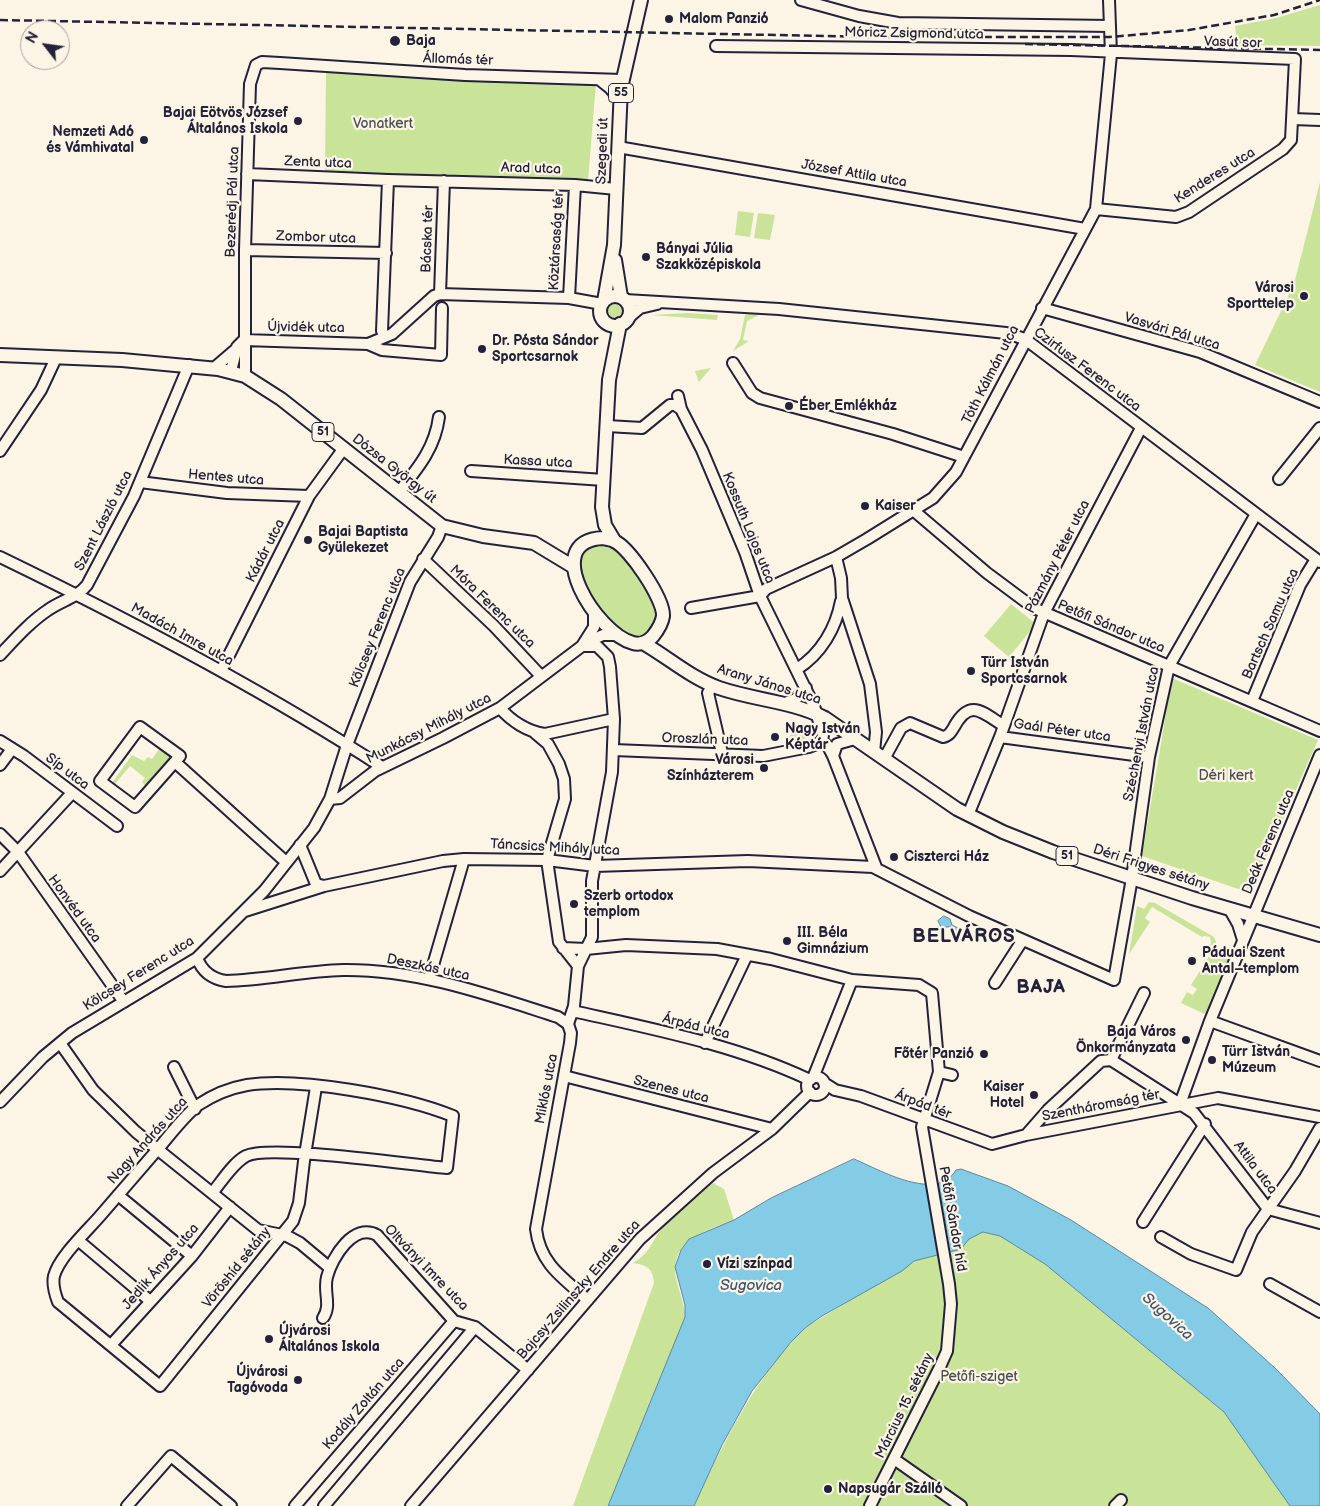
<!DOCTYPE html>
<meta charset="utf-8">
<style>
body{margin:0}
#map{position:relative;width:1320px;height:1506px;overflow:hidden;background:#fcf5e5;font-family:"Balsamiq Sans",sans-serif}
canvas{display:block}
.north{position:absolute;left:20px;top:20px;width:50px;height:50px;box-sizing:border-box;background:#fcf5e5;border:1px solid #a5a1a1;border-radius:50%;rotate:300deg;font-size:14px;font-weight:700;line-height:20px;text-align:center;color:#22223b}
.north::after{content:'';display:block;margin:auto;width:18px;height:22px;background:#22223b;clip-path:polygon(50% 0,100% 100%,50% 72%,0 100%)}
</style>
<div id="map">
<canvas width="1320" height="1506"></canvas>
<div class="north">N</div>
</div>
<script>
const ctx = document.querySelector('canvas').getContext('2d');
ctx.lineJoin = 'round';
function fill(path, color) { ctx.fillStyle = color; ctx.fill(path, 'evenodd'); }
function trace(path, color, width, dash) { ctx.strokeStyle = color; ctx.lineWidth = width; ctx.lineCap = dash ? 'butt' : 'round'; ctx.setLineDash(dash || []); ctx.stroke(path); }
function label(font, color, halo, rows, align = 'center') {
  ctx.font = font + ' "Balsamiq Sans",sans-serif'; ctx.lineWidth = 4.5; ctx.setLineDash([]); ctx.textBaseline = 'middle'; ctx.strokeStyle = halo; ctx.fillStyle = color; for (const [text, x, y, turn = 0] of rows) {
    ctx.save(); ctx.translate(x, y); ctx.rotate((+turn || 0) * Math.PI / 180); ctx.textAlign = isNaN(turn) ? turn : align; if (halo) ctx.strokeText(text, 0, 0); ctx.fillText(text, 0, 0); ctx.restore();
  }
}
fill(new Path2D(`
 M1320,5V46L1237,45L1235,26L1276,18Z
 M326,71L596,84L588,180L325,173Z
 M1320,182V392L1255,365L1294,284Z
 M738,211L754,213L750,237L735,235Z
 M758,213L775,215L770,240L754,238Z
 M605 311a10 10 0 1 1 20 0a10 10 0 1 1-20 0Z
 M756,311L765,312L747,321L743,340L749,341L733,351L740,339L745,315Z
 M688,313L718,315L717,320L651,315Z
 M711,368L699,382L695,371Z
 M603,541C608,544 615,547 620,550C629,557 658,605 658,616C658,637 632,643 617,633C607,627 599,609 592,599C582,586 573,566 581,550Z
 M1011,604L1036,624L1009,657L984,636Z
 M1172,678L1318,740L1250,893L1142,856Z
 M798,723L811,737L785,744Z
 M162,745L175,755L135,800L134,799L145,785L142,782L145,778L130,766L114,785L112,783L132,755L144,761L148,757L152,759Z
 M1149,902L1155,903L1214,937L1219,949L1234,956L1209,1016L1181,1003L1187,992L1193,995L1197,989L1191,985L1210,955L1206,952L1211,943L1210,937L1204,936L1202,937L1152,907L1145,918L1150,922L1129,954L1137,906L1144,909Z
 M713,1183L724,1189L734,1220C710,1230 676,1237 675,1268C675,1285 685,1300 685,1317L614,1492L608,1506H573L654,1283C653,1268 646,1265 633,1263C651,1252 651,1242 663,1227C677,1211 697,1197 713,1183Z
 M983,1232L1000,1236L1045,1264L1224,1412L1290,1506H694C724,1442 754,1379 805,1328L914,1261L961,1249L969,1239Z`), '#c9e399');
const water = new Path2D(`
 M944,916L950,919L952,925L973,936L972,939L951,927H941L938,921Z
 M854,1159C880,1170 937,1203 956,1170L961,1169L1008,1186L1071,1220L1208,1308L1275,1368L1320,1414V1506H1290L1224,1412L1045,1264L1000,1236L983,1232L969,1239L961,1249L914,1261L902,1271L822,1316L805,1328L791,1342L752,1391L722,1445L694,1506H608L685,1317V1305L675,1267L681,1250L689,1239L734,1220L771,1198Z`);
fill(water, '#84cbe5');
trace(water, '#5d87a1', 1);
fill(new Path2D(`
 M925,1182H938L951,1254L938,1258Z`), '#fcf5e5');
const minor = new Path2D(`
 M801,0L859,16L898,23L1110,26
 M716,46L1071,50L1295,59L1291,140L1283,149L1189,212L1176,217L1096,209
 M600,80L610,88L620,100
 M1293,119L1320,120
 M618,147L1085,229
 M247,174L388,180L575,185L616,189
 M245,250L386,253
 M440,294L444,181
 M569,298L575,185
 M625,300L779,309L1006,333L1025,339L1320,562
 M1042,308L1200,352L1320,402
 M627,319L640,308L657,304
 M382,331L388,180
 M244,340L368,344L392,334L434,296L440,294L569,298L602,304
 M368,344L382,350L441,355L442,308
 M733,363L752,393L760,398L893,434L964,457
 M214,368L235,350
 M231,371L237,347L244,340
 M245,376V250L250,84L256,65L262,62L280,63L465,75L622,80
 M678,396L681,409L702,450L745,552L760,596L814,706L823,735L822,742
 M607,426L642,428L670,405H675L681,409
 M0,451L41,390L56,358
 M471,471L604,480
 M1279,479L1320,428
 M140,482L227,493L309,496
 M399,492C418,468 435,448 439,417
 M913,510L987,573L1034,608L1320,731
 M0,557C130,620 260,688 382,767
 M836,557L841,578L842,598L870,684L876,732L874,752
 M423,559L494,626L541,676
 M691,608L760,596L766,589L836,557L867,539L933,498L956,472L1096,209L1111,54L1109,0
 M587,642L603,635H615
 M582,646H597L608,657L610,667L614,719L612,772L592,881V937L578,966L574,1006L568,1024L571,1033L570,1043L536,1229C540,1264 563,1278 588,1300
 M0,655C15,639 30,622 48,610C62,600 77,598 87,585L134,496L189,365
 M797,669C821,654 836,628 841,601
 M221,671L309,496L344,448
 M713,685L708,693L722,753
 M1252,701L1300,585L1316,559
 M785,703L796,699L806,688
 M500,708C511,721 528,732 545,734L614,719
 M140,727L180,756L135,807L100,781Z
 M535,733L548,744L559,764L564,779L565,799L547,860L559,942L578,966
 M1000,737L1149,757
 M0,741L24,756L117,826
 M822,742L828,746L833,756L876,867
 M614,750L763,756L809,747L822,742
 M833,756L837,744L855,739
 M884,759L901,728L910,723L943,737C949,736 951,732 954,727C970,698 982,712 1004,726
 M175,762L286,862
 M0,765L12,749
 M330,799L340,798L375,771L443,738L500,708L582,646L594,627V613
 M968,815L1000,737L1044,613L1141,428
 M0,834L18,852L124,1002
 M300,845L316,884L324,886
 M0,871L72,793
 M1230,910L1238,924L1243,940
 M245,911L324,886L443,861L464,859L547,860L595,866L748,861L873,867L969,916L1114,980L1132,878L1149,757L1169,666L1256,514
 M563,948L586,949L626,945L717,949L771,959L852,980L919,985L932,993L939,1072L922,1127L949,1284L951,1304L947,1351L939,1369L870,1506
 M197,958C202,971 212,979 226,981C265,980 304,971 343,970C417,969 489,995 558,1017L568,1024
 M429,979L464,859
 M995,983L1022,941
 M573,1011C653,1029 736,1045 810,1080
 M1210,1021L1320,1061
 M60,1043L93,1090L136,1132L258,1230L287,1236L300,1243L330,1268
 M705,1043L747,955
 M1111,1060L1144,993
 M174,1067L195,1109
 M939,1072L952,1075
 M564,1076L772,1129
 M807 1086a9 9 0 1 1 18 0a9 9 0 1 1-18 0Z
 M813,1078L852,980
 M824,1083L835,1090L861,1096L992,1144L1026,1135L1218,1098L1320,1117
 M0,1102L43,1057L72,1033L197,958L264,891L314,828L330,799L347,745L410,582L438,537L442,526
 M1180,1104L1210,1021L1320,755
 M1026,1135L1048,1110L1101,1061L1111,1060L1194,1113L1268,1209L1320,1223
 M213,1192C222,1181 233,1163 246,1156C269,1144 412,1165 447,1168L453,1116C403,1096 300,1077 247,1085C230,1088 213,1095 198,1105C183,1117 170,1135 157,1150C138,1172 119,1194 100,1216C86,1232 59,1257 54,1276C52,1285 55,1294 58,1302L160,1386L293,1221L299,1203L304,1161L305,1155L316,1087
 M118,1195L192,1256
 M1143,1222L1205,1124
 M1161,1237L1191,1254L1236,1270L1252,1232L1295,1171L1320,1128
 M79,1241L149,1300
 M1270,1284L1320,1312
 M323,1318C332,1305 323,1292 327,1277C332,1257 354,1222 377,1235L454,1321L475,1327L528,1370
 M111,1345L192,1256L230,1207
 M894,1459L961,1506
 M127,1506L171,1456L231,1506
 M295,1506L454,1321
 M324,1506L475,1327
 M411,1506L640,1239L713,1173L772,1129L810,1092
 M1115,1506L1121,1500`);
const major = new Path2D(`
 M615,260L621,297
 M600 311a15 15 0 1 1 30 0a15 15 0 1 1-30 0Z
 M604,301L614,245L621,88L641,0
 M0,355L122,360L218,369L245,376L281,399L442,526L483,536L534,543L572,566
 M603,538C606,539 611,539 614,541C629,547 664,599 663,616C662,623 657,631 653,636C648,642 640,645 633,643C597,634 538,541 603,538Z
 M614,540L605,525L602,507L609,380L620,324
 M643,643C669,658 691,678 719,688C754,700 791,701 825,718L957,809L1003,832L1053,852L1192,898L1320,935`);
trace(minor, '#22223b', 14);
trace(major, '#22223b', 16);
trace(minor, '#fcf5e5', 10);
trace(major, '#fcf5e5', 12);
trace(new Path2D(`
 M0,20L878,37H1110L1189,30L1274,15L1320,0
 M1025,44L1320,50`), '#22223b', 2.5, [8, 4]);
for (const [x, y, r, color] of [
 [669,19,5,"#22223b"],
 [395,41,6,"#22223b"],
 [298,121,5,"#22223b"],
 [144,140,5,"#22223b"],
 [646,257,5,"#22223b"],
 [1304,296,5,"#22223b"],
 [482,349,5,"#22223b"],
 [789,406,5,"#22223b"],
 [865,506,5,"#22223b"],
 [308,540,5,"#22223b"],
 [971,671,5,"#22223b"],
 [775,737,5,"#22223b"],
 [764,768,5,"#22223b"],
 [894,857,5,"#22223b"],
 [574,904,5,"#22223b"],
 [787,941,5,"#22223b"],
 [1192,961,5,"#22223b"],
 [1186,1040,5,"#22223b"],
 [984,1054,5,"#22223b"],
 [1212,1060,5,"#22223b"],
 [1034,1095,5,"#22223b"],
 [707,1264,5,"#22223b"],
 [269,1339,5,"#22223b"],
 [298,1380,5,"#22223b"],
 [828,1489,5,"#22223b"]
]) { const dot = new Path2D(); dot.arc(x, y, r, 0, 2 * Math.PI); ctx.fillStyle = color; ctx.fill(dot); trace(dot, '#fcf5e5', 2); }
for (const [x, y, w] of [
 [621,93,25],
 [323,432,22],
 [1067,856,22]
]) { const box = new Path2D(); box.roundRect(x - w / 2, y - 9.5, w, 19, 4); ctx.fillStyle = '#fcf5e5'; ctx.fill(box); trace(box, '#22223b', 1); }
label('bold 12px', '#22223b', null, [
 ["55",621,93],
 ["51",323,432],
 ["51",1067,856]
]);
label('bold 14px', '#22223b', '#fcf5e5', [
 ["Malom Panzió",679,19],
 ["Baja",406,41],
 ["Bajai Eötvös József",288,113,"right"],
 ["Általános Iskola",288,129,"right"],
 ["Nemzeti Adó",134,132,"right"],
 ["és Vámhivatal",134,148,"right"],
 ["Bányai Júlia",656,249],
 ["Szakközépiskola",656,265],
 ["Városi",1294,288,"right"],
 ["Sporttelep",1294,304,"right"],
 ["Dr. Pósta Sándor",492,341],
 ["Sportcsarnok",492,357],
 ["Éber Emlékház",799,406],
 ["Kaiser",875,506],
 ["Bajai Baptista",318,532],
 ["Gyülekezet",318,548],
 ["Türr István",981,663],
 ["Sportcsarnok",981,679],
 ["Nagy István",785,729],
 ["Képtár",785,745],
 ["Városi",754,760,"right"],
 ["Színházterem",754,776,"right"],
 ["Ciszterci Ház",904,857],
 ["Szerb ortodox",584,896],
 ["templom",584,912],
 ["III. Béla",797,933],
 ["Gimnázium",797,949],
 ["Páduai Szent",1202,953],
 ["Antal–templom",1202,969],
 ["Baja Város",1176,1032,"right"],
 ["Önkormányzata",1176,1048,"right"],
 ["Türr István",1222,1052],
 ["Múzeum",1222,1068],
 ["Főtér Panzió",974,1054,"right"],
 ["Kaiser",1024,1087,"right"],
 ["Hotel",1024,1103,"right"],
 ["Vízi színpad",717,1264],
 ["Újvárosi",279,1331],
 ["Általános Iskola",279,1347],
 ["Újvárosi",288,1372,"right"],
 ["Tagóvoda",288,1388,"right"],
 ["Napsugár Szálló",838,1489]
], 'left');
label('14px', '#22223b', '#fcf5e5', [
 ["Móricz Zsigmond utca",914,34,1],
 ["Vasút sor",1233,43,2],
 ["Állomás tér",458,60,2],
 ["Szegedi út",603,151,-88],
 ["Zenta utca",318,163,2],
 ["Arad utca",531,169,2],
 ["József Attila utca",854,174,10],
 ["Kenderes utca",1215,176,-32],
 ["Bezerédj Pál utca",233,202,-88],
 ["Zombor utca",316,238,2],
 ["Bácska tér",428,239,-88],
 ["Köztársaság tér",557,241,-87],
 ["Újvidék utca",306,328,1],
 ["Vasvári Pál utca",1172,332,17],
 ["Czirfusz Ferenc utca",1087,370,37],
 ["Tóth Kálmán utca",991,375,-63],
 ["Kassa utca",538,462,3],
 ["Dózsa György út",394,469,38],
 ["Hentes utca",226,478,5],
 ["Szent László utca",104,521,-63],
 ["Kossuth Lajos utca",748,528,68],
 ["Kádár utca",266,551,-63],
 ["Pázmány Péter utca",1058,557,-63],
 ["Móra Ferenc utca",492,607,44],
 ["Bartsch Samu utca",1271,624,-66],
 ["Petőfi Sándor utca",1111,627,23],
 ["Kölcsey Ferenc utca",378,628,-68],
 ["Madách Imre utca",182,635,29],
 ["Arany János utca",769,685,17],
 ["Munkácsy Mihály utca",429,729,-27],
 ["Gaál Péter utca",1062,731,8],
 ["Széchenyi István utca",1142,734,-79],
 ["Oroszlán utca",705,740,2],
 ["Síp utca",67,772,37],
 ["Deák Ferenc utca",1269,842,-67],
 ["Táncsics Mihály utca",555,848,3],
 ["Déri Frigyes sétány",1151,868,18],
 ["Honvéd utca",74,909,54],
 ["Deszkás utca",428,968,12],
 ["Kölcsey Ferenc utca",139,974,-32],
 ["Árpád utca",696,1027,14],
 ["Miklós utca",547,1089,-79],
 ["Szenes utca",671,1090,14],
 ["Árpád tér",923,1105,21],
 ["Szentháromság tér",1101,1106,-11],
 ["Nagy András utca",148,1141,-48],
 ["Attila utca",1255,1168,53],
 ["Petőfi Sándor híd",952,1219,80],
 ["Jedlik Ányos utca",161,1267,-49],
 ["Vöröshíd sétány",237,1268,-51],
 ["Oltványi Imre utca",426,1268,46],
 ["Bajcsy-Zsilinszky Endre utca",579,1290,-49],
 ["Kodály Zoltán utca",364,1404,-49],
 ["Március 15. sétány",905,1406,-64]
]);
label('14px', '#4c5252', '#fcf5e5', [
 ["Vonatkert",383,124],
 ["Déri kert",1226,776],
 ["Petőfi-sziget",979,1377]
]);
label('italic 15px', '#3f556e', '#fcf5e5', [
 ["Sugovica",751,1286],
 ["Sugovica",1167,1317,42]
]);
ctx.letterSpacing = '1px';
label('bold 19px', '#22223b', '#fcf5e5', [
 ["BELVÁROS",964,937],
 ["BAJA",1041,988]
]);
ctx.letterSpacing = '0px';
</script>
